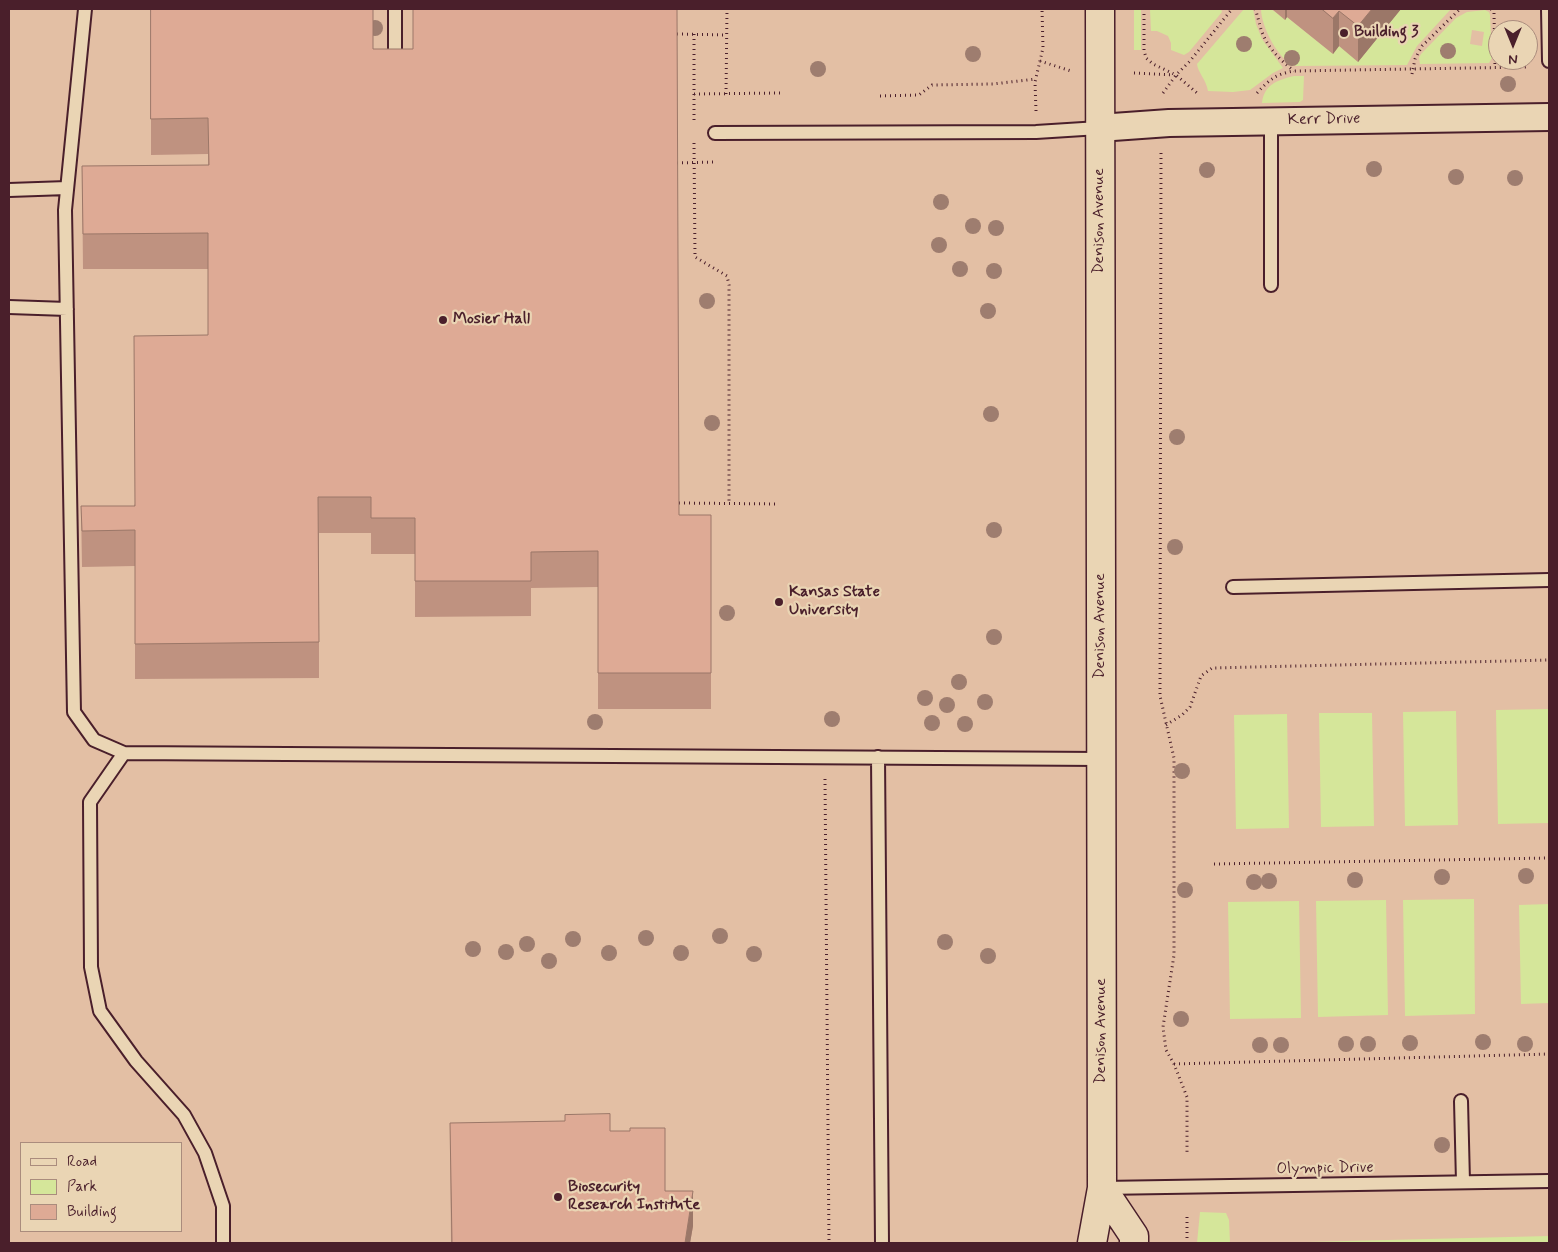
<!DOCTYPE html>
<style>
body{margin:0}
#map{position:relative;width:1558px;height:1252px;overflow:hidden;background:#eaccad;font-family:Mynerve,sans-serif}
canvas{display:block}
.frame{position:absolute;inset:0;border:10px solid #4a1f2b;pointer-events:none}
.legend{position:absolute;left:20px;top:1142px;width:162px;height:90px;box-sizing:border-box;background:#ead5b4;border:1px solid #aa8c7d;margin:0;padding:6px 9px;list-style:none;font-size:15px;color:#4a1f2b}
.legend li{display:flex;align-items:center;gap:10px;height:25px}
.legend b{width:25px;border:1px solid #aa8c7d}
.north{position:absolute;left:1488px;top:20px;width:50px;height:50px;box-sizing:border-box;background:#ead5b4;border:1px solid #aa8c7d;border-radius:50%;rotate:180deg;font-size:14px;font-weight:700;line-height:20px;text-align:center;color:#4a1f2b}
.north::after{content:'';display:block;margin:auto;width:18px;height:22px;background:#4a1f2b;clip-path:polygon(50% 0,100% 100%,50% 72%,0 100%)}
</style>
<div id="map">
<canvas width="1558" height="1252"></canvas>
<div class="frame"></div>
<ul class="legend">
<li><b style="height:6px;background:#ead5b4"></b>Road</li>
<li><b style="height:14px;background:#d5e69a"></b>Park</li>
<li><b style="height:14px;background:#deaa95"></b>Building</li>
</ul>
<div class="north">N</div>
</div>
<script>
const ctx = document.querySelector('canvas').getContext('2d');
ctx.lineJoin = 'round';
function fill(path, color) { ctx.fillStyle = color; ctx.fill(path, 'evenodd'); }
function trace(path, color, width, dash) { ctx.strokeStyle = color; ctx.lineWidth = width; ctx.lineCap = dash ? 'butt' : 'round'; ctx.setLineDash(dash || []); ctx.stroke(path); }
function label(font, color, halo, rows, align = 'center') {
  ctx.font = font + ' Mynerve,sans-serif'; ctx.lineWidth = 4.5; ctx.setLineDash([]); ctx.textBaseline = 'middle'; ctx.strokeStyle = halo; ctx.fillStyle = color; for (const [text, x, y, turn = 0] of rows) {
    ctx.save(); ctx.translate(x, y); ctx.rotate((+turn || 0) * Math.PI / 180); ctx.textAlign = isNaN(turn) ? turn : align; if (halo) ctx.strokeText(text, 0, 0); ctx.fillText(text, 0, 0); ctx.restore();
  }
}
fill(new Path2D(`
 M9,9H1549V1243H9ZM1498,30H1528V60H1498ZM21,1143H181V1231H21Z`), '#e3bfa4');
fill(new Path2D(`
 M1134,9H1141V50H1134Z
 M1150,9H1221L1222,12L1189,52L1184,55L1171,50V43L1168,36L1157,31H1151Z
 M1244,9H1253L1256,24L1262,39L1283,68L1273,73L1250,90L1233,92L1208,91C1206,79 1198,73 1197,64Z
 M1261,9H1271L1285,19L1287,17L1332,53L1339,46L1401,9H1451L1417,46L1407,65L1296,66C1279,62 1261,26 1261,9Z
 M1485,10L1489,12L1490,15L1492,58L1489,63L1420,64L1419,58L1421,54L1456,18L1467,12ZM1472,30L1484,32L1482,46L1470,44Z
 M1294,76H1304L1303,100L1300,102L1262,103C1264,85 1277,80 1294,76Z
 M1549,709V823L1498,824L1496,710Z
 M1456,711L1458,825L1405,826L1403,712Z
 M1319,713H1372L1374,826L1321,827Z
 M1287,714L1289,828L1236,829L1234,715Z
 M1474,899L1475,1014L1405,1016L1403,900Z
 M1386,900L1388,1015L1318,1017L1316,901Z
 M1299,901L1301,1018L1230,1019L1228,902Z
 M1549,904V1003L1521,1004L1519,905Z
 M1200,1212L1226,1213L1229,1220L1230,1243H1197Z
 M1549,1236V1243H1266Z`), '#d5e69a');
const lane = new Path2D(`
 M85,9L65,210L74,712L94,740L124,753L1101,759
 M395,9V66
 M1548,9L1549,61
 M1271,121V285
 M715,133L1036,132L1099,128
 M9,190L67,188
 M9,307L67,309
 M1233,587L1549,580
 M124,753L90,802L91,967L100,1011L136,1061L184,1115L205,1153L223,1206V1243
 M878,757L882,1243
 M1461,1101L1463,1182
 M1102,1188L1549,1181`);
const street = new Path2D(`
 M1099,128L1169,123L1549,117`);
const secondary = new Path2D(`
 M1102,1188L1134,1236V1243
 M1092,1243L1102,1188L1100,9`);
trace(lane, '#4a1f2b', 16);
trace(street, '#4a1f2b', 30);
trace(secondary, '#4a1f2b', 31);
trace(new Path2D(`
 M1144,9V50L1146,58L1153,64L1176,75L1197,93
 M1255,9C1258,16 1259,24 1262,32C1268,48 1280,60 1294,71
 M1491,9L1494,13L1495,67
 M677,34L727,35
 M694,34V124
 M1040,61L1071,71
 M1134,73L1173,75
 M1412,74L1415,59L1422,46L1460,9
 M1163,93L1176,75L1190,61L1232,9
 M1257,93C1270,79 1276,74 1294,71L1528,67
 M694,94L780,93
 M726,94L727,9
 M880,96L919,95L932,85L993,84L1036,79
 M1036,111L1035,82L1043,48L1042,9
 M694,143L695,257L727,276L729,285V504
 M1161,153L1160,696L1174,758V955L1163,1027L1166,1050L1174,1064L1187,1097V1155
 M677,163L715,162
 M679,503L778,504
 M1166,725L1182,715L1190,707L1201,676L1212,668L1549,660
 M825,779L829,1243
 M1214,864L1549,858
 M1174,1064L1549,1054
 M1187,1243V1213`), '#4a1f2b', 3, [1, 4]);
trace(lane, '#ead5b4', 12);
trace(street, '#ead5b4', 26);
trace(secondary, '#ead5b4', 28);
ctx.fillStyle = '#9e7d6f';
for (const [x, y] of [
 [375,28],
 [1244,44],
 [1448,51],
 [973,54],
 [1292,58],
 [818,69],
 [1508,84],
 [1374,169],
 [1207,170],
 [1456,177],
 [1515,178],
 [941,202],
 [973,226],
 [996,228],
 [939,245],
 [960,269],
 [994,271],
 [707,301],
 [988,311],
 [991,414],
 [712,423],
 [1177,437],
 [994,530],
 [1175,547],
 [727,613],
 [994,637],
 [959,682],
 [925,698],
 [985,702],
 [947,705],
 [832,719],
 [595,722],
 [932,723],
 [965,724],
 [1182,771],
 [1526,876],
 [1442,877],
 [1355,880],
 [1269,881],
 [1254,882],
 [1185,890],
 [720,936],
 [646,938],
 [573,939],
 [945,942],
 [527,944],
 [473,949],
 [506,952],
 [609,953],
 [681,953],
 [754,954],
 [988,956],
 [549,961],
 [1181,1019],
 [1483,1042],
 [1410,1043],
 [1346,1044],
 [1368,1044],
 [1525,1044],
 [1260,1045],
 [1281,1045],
 [1442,1145]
]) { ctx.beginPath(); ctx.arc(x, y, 8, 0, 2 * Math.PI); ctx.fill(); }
fill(new Path2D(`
 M151,9L373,49H413L679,515H711V709H598V587L531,588V616L415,617V554H371V533H319V678L135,679V566L82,567L81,506H134L208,335V269H83L82,166L208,165V154L151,155Z
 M1272,9H1401L1358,62L1339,46L1333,54L1287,17L1285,20Z
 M450,1123L610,1131L665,1191L693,1226L690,1243H451Z`), '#bf9280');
fill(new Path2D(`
 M1285,9H1287V17L1285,20Z
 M1372,9H1401L1358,62V26Z
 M1339,11V46L1333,54V18Z
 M693,1191V1226L690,1243H685Z`), '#9b7768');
const building = new Path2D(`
 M151,9H373V49H413V9H677L679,515H711V673H598V551L531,552V581H415V518H371V497H318L319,642L135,644V530L82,531L81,506H135L134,336L208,335V233L83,234L82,166L209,165L208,118L151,119Z
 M1322,9H1372L1358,26L1339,11L1333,18Z
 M610,1114V1131H630V1128H665V1191H693L685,1243H452L450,1123L565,1121V1115Z`);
fill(building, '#deaa95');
trace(building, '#9b7768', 1);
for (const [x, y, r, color] of [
 [1344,33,5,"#4a1f2b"],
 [443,320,5,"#4a1f2b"],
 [779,602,5,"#4a1f2b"],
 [558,1197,5,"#4a1f2b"]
]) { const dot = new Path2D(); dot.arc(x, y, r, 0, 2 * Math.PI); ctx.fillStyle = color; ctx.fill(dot); trace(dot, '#ead5b4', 2); }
label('bold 16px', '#4a1f2b', '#ead5b4', [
 ["Building 3",1354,33],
 ["Mosier Hall",453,320],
 ["Kansas State",789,593],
 ["University",789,611],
 ["Biosecurity",568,1188],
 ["Research Institute",568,1206]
], 'left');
label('16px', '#4a1f2b', '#ead5b4', [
 ["Kerr Drive",1324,120,-1],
 ["Denison Avenue",1100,221,-90],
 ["Denison Avenue",1101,626,-90],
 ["Denison Avenue",1102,1031,-90],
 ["Olympic Drive",1325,1169,-1]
]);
</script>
